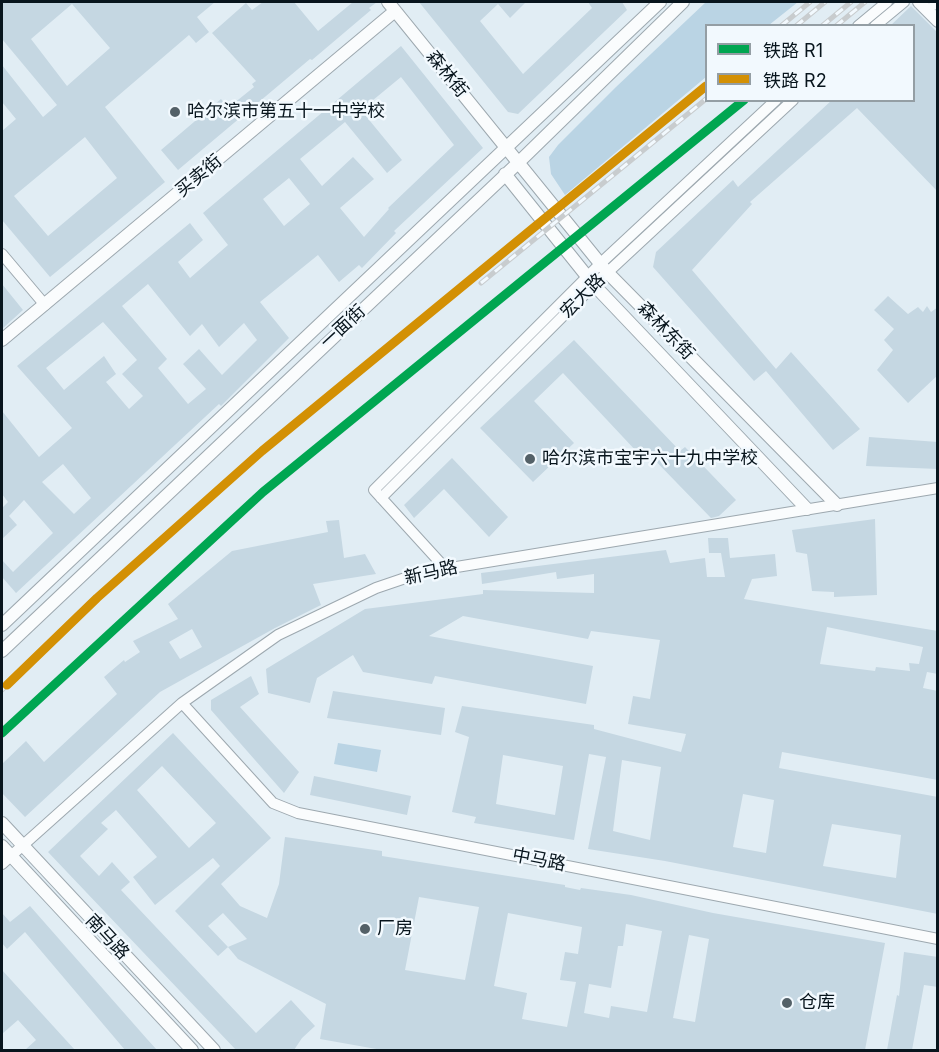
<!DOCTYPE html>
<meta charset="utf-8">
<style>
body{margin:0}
#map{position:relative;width:939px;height:1052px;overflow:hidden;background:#e1edf4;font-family:Inter,"Noto Sans SC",sans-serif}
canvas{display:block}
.frame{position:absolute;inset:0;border:3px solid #08151d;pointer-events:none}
.legend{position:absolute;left:705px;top:24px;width:210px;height:78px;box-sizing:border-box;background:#f2f9fe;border:2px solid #949ea4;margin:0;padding:8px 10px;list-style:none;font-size:18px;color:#08151d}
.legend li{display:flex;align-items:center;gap:12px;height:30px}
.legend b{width:30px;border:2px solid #949ea4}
</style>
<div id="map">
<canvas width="939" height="1052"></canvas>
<div class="frame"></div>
<ul class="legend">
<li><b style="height:8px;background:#00a651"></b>铁路 R1</li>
<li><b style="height:8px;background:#d39004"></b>铁路 R2</li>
</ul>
</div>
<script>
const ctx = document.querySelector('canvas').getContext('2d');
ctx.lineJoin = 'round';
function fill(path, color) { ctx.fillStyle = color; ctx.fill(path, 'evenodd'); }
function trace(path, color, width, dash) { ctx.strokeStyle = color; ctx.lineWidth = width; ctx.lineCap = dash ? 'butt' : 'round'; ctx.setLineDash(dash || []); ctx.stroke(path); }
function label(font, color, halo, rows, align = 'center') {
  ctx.font = font + ' Inter,"Noto Sans SC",sans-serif'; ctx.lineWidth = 5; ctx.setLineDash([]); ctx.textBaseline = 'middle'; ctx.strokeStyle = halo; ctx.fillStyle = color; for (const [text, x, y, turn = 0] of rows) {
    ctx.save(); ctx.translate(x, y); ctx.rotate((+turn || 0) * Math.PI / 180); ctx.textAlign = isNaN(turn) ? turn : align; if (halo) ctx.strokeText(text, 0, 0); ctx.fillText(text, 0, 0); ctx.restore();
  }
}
fill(new Path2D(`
 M706,2H798L769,25L706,26V77L565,195L551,174L549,157L558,145L616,87Z
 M338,743L381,750L377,772L334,764Z`), '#bad4e4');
fill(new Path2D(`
 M2,2H215L197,17L209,32L196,43L189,35L105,107L165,182L50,277L2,220V131L16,119L2,102V65L43,117L57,105L2,39ZM72,4L110,48L67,86L31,39ZM85,137L117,178L48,236L14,196Z
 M263,2H294L318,31L353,2H377L369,8L371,10L312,60L310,59L178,170L161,150L221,99L228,108L254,87L252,84L256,81L212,33L246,3L252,10Z
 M419,2H526L510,18L498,4L480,21L523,74L592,8L588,2H622L627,10L518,114L508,112Z
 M911,6L938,33V192L857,108L750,202L752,204L692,270L776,369L791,352L860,429L833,450L766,371L754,381L653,267L656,252L733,180L738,187L832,100H914V26H890Z
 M401,46L483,148L394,231L396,233L362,268L359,265L339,282L318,255L260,302L289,338L221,406L219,404L16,593L2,577V560L13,572L53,533L24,500L9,516L17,525L2,539V508L8,502L2,494V411L39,457L72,428L17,366L190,223L203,240L178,262L190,278L228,245L203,213ZM401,77L454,145L388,208L389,209L364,237L340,208L374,179L353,157L322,186L300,159L345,122L387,173L402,160L361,110ZM289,178L310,204L284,226L263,199ZM148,284L190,336L202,324L219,347L244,323L257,340L222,375L199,349L183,364L206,389L188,404L158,368L167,359L122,306ZM103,322L137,360L122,374L143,396L129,409L106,382L116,374L104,356L64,390L46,368ZM63,464L91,498L74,514L42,482Z
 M2,284L23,310L2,329Z
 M888,296L908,314L918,307L923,312L927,306L931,312L938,307V375L908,403L877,370L893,350L884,340L894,329L874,310Z
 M574,340L680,451L685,447L736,500L719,516L711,518L642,447L637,452L563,373L534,401L574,443L533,482L480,428Z
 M869,437L938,442V469L866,466Z
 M452,458L508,517L489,537L444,489L414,518L404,505Z
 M875,519L877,595L834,597V592L812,591L807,554L796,552L792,530Z
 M339,520L344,558L365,554L376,574L313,584L321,605L275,628L160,692L25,817L2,793V764L26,741L44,762L117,694L104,677L124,660L125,662L140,652L133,641L178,619L168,604L232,551L328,532L326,521ZM192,629L202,647L180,659L169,642Z
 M708,538H728L730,558L775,554L777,576L752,579L744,599L938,631V674L927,672L923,688L938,691V780L782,752L779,768L938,797V914L665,861L588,849L606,757L589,754L574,840L474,823L476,817L452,812L469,737L455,732L462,706L594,725V729L681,752L686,734L628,724L633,696L650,699L660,640L591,631L588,639L463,616L429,636L593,666L586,704L435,676L432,684L363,672L353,655L317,678L310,703L268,693L266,669L365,609L483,594V590L594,593V574L557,579L556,572L482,584L481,573L666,550L670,563L705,558L707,577H725L721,553H709ZM827,627L923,647L919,664L909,663L910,671L876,667L875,671L820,664ZM503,755L563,766L555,815L496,804ZM622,760L661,767L650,840L613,831ZM743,794L774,800L766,853L733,847ZM832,824L901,835L896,878L823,866Z
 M251,676L259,694L240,707L299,772L284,793L211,710V700Z
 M333,691L445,708L441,735L327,718Z
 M173,733L271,838L221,884L240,906L267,918L279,884L285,837L382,851V856L565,885V887L580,890L581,888L631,895L713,913L885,943L865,1050H382L320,1039L326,1004L238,959L228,947L218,956L175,911L220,866L213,858L155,905L133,877L157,857L116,810L101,823L108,829L80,856L99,876L112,862L130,882L121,890L256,1033L291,1000L315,1026L302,1038L294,1050H236L48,852ZM162,766L216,823L189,848L137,790ZM419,897L479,907L465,980L405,970ZM223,913L247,939L228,947L208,926ZM508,913L582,927L578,954L565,952L560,980L576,982L567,1027L522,1019L527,993L494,986ZM626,924L662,931L647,1012L611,1006L609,1018L584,1013L589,984L611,988L618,946H623ZM689,935L709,939L695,1022L673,1018Z
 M314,776L411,796L407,815L310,795Z
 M30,906L147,1039L157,1050H125L25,932L7,949L2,943V913L10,922Z
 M904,952L938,957V987L924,985L912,1050H887L897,995L899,996Z
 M2,970L75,1050H25L36,1040L18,1020L2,1034Z`), '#c5d7e2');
const tertiary = new Path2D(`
 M858,26L887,2
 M875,26L904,2
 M2,254L45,305
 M381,498L594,285L793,100
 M446,569L374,490L601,263L776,100
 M182,703L273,803L298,813L938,939
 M2,864L182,703L278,635L376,588L420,573L938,488`);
const secondary = new Path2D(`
 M388,2L607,272L837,505
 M919,2L938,21
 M935,2L938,4
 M505,174L594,285L807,509
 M2,340L395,11
 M2,625L660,2
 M2,651L519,162L683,2
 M2,823L214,1050
 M2,846L192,1050`);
trace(tertiary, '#9da8af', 12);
trace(secondary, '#9da8af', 14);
trace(tertiary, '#fafcfd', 10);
trace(secondary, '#fafcfd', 12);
const rail = new Path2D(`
 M781,26L810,2
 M796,26L825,2
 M822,26L851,2
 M836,26L865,2
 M481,283L706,99
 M2,690L97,598L262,451L706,86
 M2,733L263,492L744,100`);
trace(rail, '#c8ccce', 5);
trace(rail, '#f2f9fe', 3, [9]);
trace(new Path2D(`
 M2,733L263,492L744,100`), '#00a651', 9);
trace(new Path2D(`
 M7,685L97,598L262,451L706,86`), '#d39004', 9);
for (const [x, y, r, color] of [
 [175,112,6,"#546168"],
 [530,459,6,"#546168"],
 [365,929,6,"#546168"],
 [787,1003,6,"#546168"]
]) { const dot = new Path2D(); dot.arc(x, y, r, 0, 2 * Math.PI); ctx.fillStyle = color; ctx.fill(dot); trace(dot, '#f2f9fe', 2); }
label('18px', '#08151d', '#f2f9fe', [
 ["森林街",447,74,51],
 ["买卖街",199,176,-40],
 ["宏大路",583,296,-45],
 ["一面街",343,327,-43],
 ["森林东街",666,331,46],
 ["新马路",431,573,-13],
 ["中马路",539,860,11],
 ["南马路",107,937,47]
]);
label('18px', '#08151d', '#f2f9fe', [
 ["哈尔滨市第五十一中学校",187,112],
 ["哈尔滨市宝宇六十九中学校",542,459],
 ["厂房",377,929],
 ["仓库",799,1003]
], 'left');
</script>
